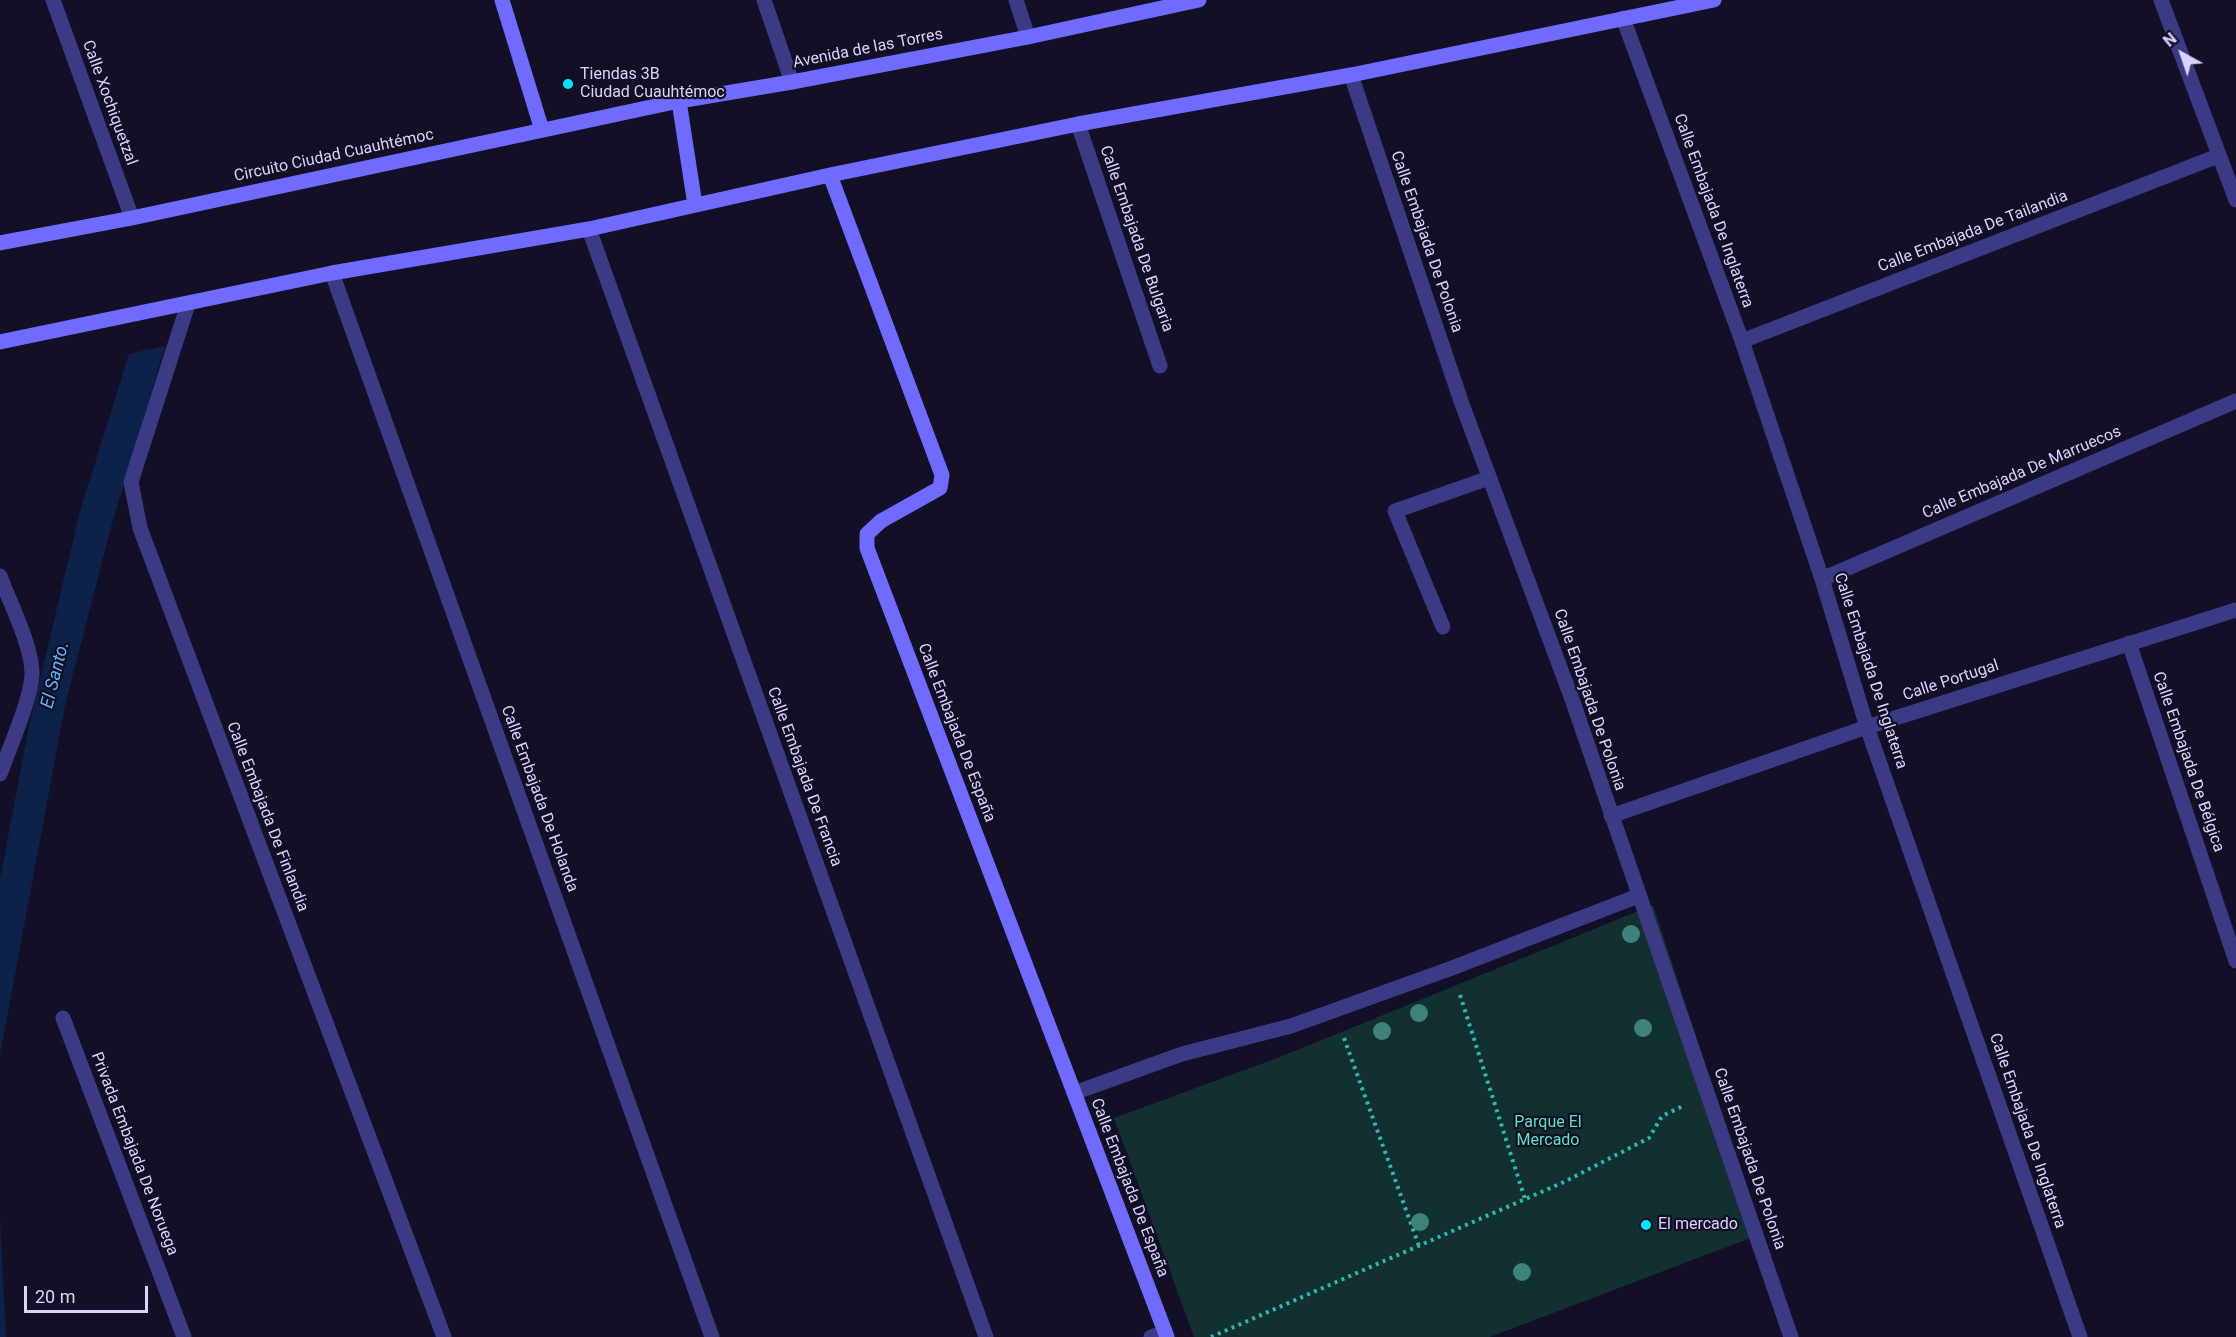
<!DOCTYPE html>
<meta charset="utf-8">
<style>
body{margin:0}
#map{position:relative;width:2236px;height:1337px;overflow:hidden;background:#130f26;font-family:Roboto,sans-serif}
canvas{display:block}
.north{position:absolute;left:2152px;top:24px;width:60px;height:60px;-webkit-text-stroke:4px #130f26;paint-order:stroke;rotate:320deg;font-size:16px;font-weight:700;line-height:24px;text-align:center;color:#d9d4ff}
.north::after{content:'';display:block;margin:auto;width:21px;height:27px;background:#d9d4ff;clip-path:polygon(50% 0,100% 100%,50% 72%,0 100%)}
.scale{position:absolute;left:24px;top:1286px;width:124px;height:27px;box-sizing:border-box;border:3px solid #d9d4ff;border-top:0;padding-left:8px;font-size:18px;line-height:21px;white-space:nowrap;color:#d9d4ff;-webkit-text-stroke:4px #130f26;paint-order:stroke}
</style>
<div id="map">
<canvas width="2236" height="1337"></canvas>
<div class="north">N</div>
<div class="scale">20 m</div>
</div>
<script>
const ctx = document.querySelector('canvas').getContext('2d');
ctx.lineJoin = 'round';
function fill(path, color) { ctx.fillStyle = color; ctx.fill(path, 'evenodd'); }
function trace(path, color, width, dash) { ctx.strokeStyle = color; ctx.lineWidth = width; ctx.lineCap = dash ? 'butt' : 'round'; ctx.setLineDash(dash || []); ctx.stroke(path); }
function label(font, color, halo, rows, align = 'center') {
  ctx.font = font + ' Roboto,sans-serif'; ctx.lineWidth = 4.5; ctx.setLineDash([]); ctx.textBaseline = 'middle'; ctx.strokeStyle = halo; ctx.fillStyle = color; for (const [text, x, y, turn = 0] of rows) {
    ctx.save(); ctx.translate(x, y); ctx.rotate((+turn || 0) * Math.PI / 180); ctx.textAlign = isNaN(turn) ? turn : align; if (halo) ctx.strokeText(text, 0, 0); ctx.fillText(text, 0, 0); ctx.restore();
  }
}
fill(new Path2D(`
 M1653,905L1761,1234L1490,1337H1194L1114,1118L1280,1057Z`), '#12302f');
fill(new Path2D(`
 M165,346L111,527L65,706L0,1055V879L29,726L80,511L129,354Z
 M0,1217L6,1337H0Z`), '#0c2248');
trace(new Path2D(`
 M1460,995L1525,1199
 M1344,1038L1419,1246
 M1211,1337L1564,1182L1649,1138L1662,1116L1683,1106`), '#2fb8b0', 4, [3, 4.5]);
trace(new Path2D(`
 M1443,627L1395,511L1489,478`), '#3d3a85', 15);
trace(new Path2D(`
 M53,0L132,218
 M764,0L792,82
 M1016,0L1028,37
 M2161,0L2236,200
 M1623,18L1742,341L1822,579L1867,727L2080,1337
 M1351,75L1462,404L1573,702L1791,1337
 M1078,124L1160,366
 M589,229L986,1337
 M332,273L712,1337
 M188,304L131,482L140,528L444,1337
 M1742,341L2218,156
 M0,576C10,603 32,646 32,673C32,697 9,749 0,774
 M1822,579L2236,401
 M2129,643L2236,961
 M1611,816L1867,727L2236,610
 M63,1018L184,1337
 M1074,1093L1182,1054L1291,1026L1452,968L1638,896
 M1151,1337L1165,1332`), '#3d3a85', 15);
trace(new Path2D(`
 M502,0L542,130
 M679,101L695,205
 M830,175L942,475L940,488L881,521L867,534V548L1167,1337
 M0,243L132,218L679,101L792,82L1028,37L1199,0
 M0,342L332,273L589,229L830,175L1078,124L1351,75L1714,0`), '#6f6bff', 15);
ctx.fillStyle = '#3d827b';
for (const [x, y] of [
 [1631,934],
 [1419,1013],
 [1643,1028],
 [1382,1031],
 [1420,1222],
 [1522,1272]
]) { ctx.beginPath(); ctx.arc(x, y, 9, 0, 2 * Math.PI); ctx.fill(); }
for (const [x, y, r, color] of [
 [568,84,6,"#00e5ff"],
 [1646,1225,6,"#00e5ff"]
]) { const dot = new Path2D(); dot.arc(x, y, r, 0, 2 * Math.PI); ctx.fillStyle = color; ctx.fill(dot); trace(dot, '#130f26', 2); }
label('16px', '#d9d4ff', '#130f26', [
 ["Avenida de las Torres",868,49,-11],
 ["Calle Xochiquetzal",109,103,70],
 ["Circuito Ciudad Cuauhtémoc",334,156,-12],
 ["Calle Embajada De Inglaterra",1713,211,70],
 ["Calle Embajada De Tailandia",1973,232,-21],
 ["Calle Embajada De Bulgaria",1136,239,71],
 ["Calle Embajada De Polonia",1426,242,71],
 ["Calle Embajada De Marruecos",2022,473,-23],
 ["Calle Embajada De Inglaterra",1870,671,72],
 ["Calle Portugal",1951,681,-18],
 ["Calle Embajada De Polonia",1589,700,71],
 ["Calle Embajada De España",956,733,69],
 ["Calle Embajada De Bélgica",2188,762,71],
 ["Calle Embajada De Francia",804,777,70],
 ["Calle Embajada De Holanda",539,799,70],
 ["Calle Embajada De Finlandia",267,817,69],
 ["Calle Embajada De Inglaterra",2027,1131,71],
 ["Privada Embajada De Noruega",134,1154,69],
 ["Calle Embajada De Polonia",1749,1159,71],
 ["Calle Embajada De España",1129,1188,69]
]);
label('16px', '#d9d4ff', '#130f26', [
 ["Tiendas 3B",580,75],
 ["Ciudad Cuauhtémoc",580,93],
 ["El mercado",1658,1225]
], 'left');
label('16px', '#5fe0c0', '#130f26', [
 ["Parque El",1548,1123],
 ["Mercado",1548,1141]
]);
label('italic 18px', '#62b6ff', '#130f26', [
 ["El Santo.",56,675,-76]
]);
</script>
